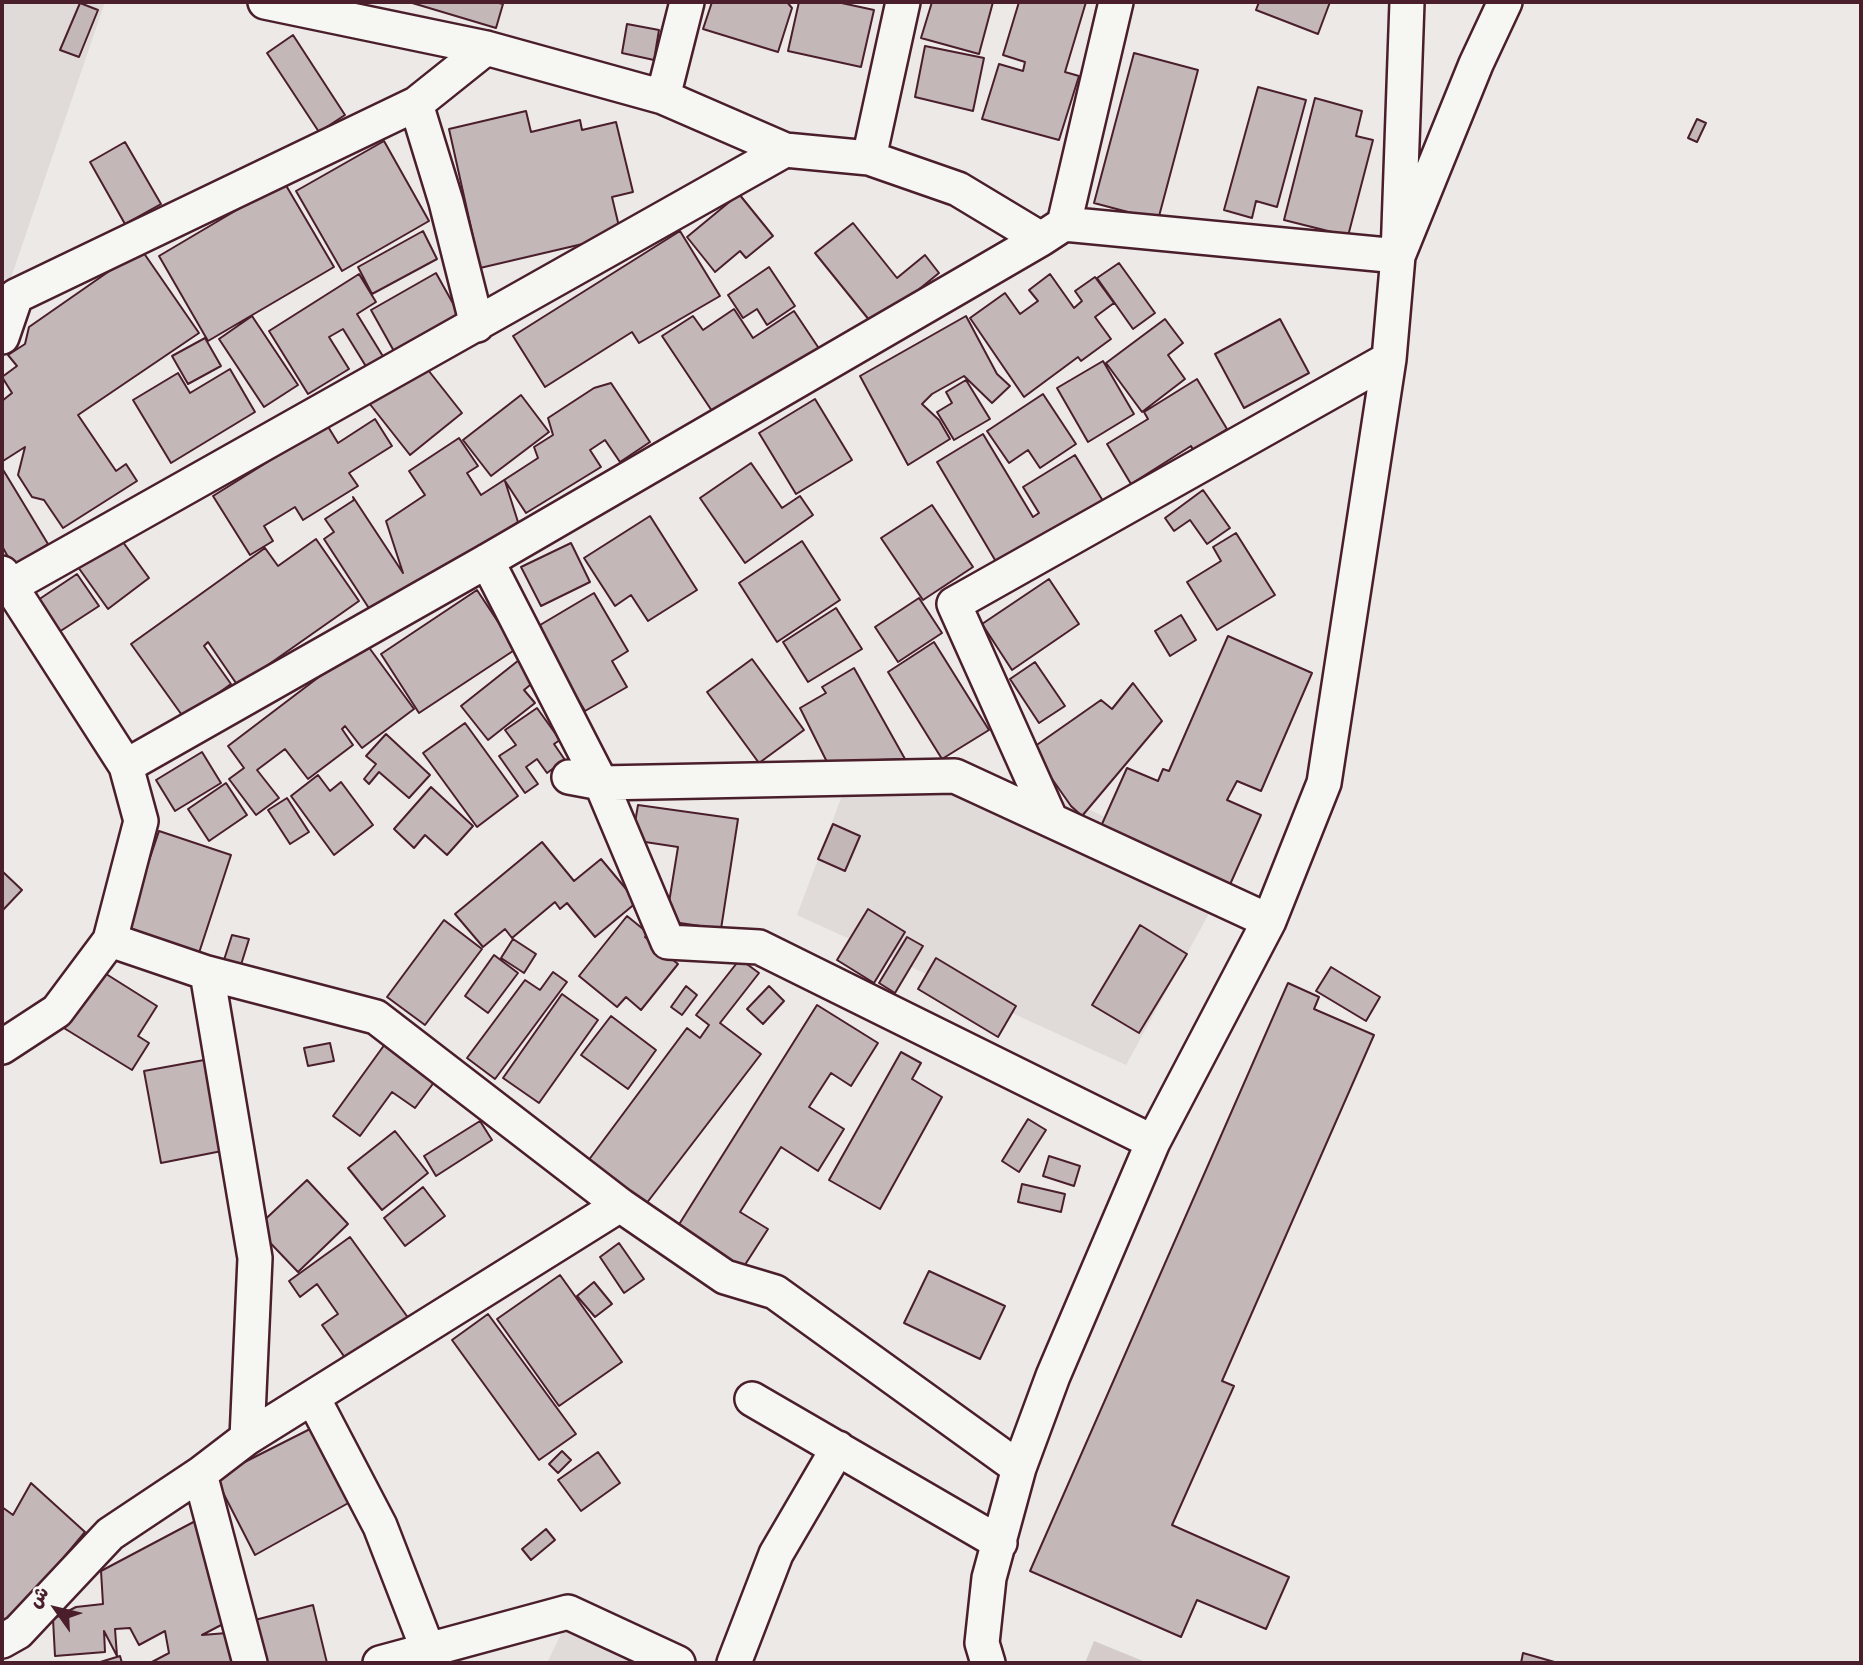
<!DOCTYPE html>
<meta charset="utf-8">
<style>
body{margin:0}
#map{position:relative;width:1863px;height:1665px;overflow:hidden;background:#ece9e6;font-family:Pangolin,"Playpen Sans Arabic",sans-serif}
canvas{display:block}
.frame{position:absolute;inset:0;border:4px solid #4a1f2b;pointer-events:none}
.north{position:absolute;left:21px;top:1574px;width:70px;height:70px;-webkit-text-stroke:5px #f6f6f2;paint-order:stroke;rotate:304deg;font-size:19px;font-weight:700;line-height:28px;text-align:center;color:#4a1f2b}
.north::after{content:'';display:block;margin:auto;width:24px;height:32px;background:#4a1f2b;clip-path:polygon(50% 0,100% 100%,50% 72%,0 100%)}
</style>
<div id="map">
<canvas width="1863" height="1665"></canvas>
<div class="frame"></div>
<div class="north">ش</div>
</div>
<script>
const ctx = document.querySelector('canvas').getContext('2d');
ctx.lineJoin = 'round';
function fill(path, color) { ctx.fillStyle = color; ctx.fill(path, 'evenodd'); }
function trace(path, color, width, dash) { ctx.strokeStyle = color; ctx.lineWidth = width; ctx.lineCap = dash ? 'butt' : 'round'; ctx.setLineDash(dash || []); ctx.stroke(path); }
fill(new Path2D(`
 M2,2H105L2,304Z
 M852,769H953L1078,804L1229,877L1126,1065L797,915Z
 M564,1628L636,1663H547Z`), '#e0dad8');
fill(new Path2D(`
 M1094,1641L1148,1663H1085Z`), '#d4cbca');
const building = new Path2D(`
 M409,2H495L503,4L496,28Z
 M712,2H787L792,8L778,52L703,29Z
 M799,2H837L874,10L861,67L788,51Z
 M932,2H993L979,54L921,38Z
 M1019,2H1086L1065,72L1079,76L1059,140L982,119L999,64L1023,71L1025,62L1003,55Z
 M1259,2H1330L1318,34L1256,10Z
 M80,3L98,10L79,57L60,50Z
 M627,24L659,30L654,60L622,53Z
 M293,35L345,115L319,132L267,53Z
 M925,46L984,58L973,111L915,97Z
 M1134,53L1198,70L1158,220L1094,203Z
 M1258,87L1306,100L1277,207L1256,201L1252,218L1224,210Z
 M1315,98L1362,111L1356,136L1373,140L1348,236L1284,220Z
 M526,111L531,132L580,120L582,130L616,122L633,192L612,197L621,235L480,268L449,129Z
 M1697,119L1706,123L1697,142L1688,138Z
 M384,141L429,221L342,271L296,191Z
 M125,142L161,204L125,224L90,162Z
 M284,182L334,267L208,341L159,256Z
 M739,194L773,236L746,258L740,251L715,272L687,237Z
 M853,223L897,278L925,255L939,273L874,326L815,253Z
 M423,231L437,259L372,294L358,267Z
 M680,231L720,296L639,343L632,332L545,387L513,336Z
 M141,249L199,333L78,415L116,471L126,464L137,481L63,528L44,500L32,497L18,475L25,447L3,461L2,458V401L12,393L2,377L17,366L8,355L25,344L29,327Z
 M1119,263L1155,313L1133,329L1097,278Z
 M769,267L795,306L767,325L757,309L743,318L728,295Z
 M436,273L460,316L395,353L371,310Z
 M359,274L376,302L357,314L384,358L367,368L343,329L329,337L349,369L308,394L269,331Z
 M1050,274L1074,308L1082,301L1075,291L1095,277L1114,303L1095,317L1111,339L1081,361L1078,357L1024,397L970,318L1005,293L1020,314L1038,301L1029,290Z
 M734,309L753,338L794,311L820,350L782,375L779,371L714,414L662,336L693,316L703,330Z
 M252,316L298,385L264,407L219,339Z
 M966,316L997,374L1010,386L992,403L964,376L932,394L922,404L939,420L950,439L908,465L860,376Z
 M1165,319L1183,343L1168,355L1185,379L1142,412L1106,363Z
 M1280,319L1309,373L1244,408L1215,354Z
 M205,338L221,366L188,384L172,356Z
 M421,361L462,413L410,455L369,403Z
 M1103,361L1134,414L1088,442L1057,388Z
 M230,369L255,412L171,463L133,400L178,373L190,393Z
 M1197,379L1227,429L1193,450L1191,446L1131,484L1107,444L1148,419L1144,412Z
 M966,380L990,419L954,440L937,412L952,403L946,392Z
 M611,383L650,442L620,462L605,440L590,450L601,467L526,513L505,481L518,522L374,616L324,539L334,532L325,519L354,500L353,497L403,573L386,521L425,495L409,471L459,438L478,466L467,473L481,495L538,458L534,447L553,435L548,418L594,388Z
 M1043,394L1076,444L1040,468L1028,450L1009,463L987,431Z
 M521,395L549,432L491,476L463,440Z
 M815,399L852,460L796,494L759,433Z
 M375,419L392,446L349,473L358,486L303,520L295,507L264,526L273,541L250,555L213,496L327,425L338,443Z
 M983,434L1033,517L1039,513L1023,487L1075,455L1103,501L998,565L937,462Z
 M751,463L782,508L800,496L813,515L745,563L700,498Z
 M2,468L48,544L13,566L2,546Z
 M1203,490L1230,528L1207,544L1190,520L1174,531L1165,518Z
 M932,505L973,567L923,600L881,538Z
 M650,516L697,590L648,621L631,595L615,606L584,558Z
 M1236,533L1275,595L1217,630L1187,582L1221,561L1213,547Z
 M120,538L149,578L108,609L78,567Z
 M316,539L359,601L238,686L208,642L204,646L231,684L184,718L131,644L265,548L278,566Z
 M802,541L840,600L777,642L739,583Z
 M571,543L590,582L541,606L521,567Z
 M77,574L99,606L56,634L35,602Z
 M1049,579L1079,624L1012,670L982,624Z
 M477,590L516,649L419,713L381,654Z
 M594,593L628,651L612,661L627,687L585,711L535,628Z
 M919,598L942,633L898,662L875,627Z
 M836,608L862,649L808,682L783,642Z
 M1181,615L1196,640L1170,656L1155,631Z
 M1228,636L1312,673L1261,791L1237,781L1227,800L1261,815L1228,889L1098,833L1127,768L1158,781L1163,769L1169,771Z
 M365,642L414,709L362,748L345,726L342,729L353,745L308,779L285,749L257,770L279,798L256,815L229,779L244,768L228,746Z
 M934,642L989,730L942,759L888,672Z
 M752,659L804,730L759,763L707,692Z
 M519,660L535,681L524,690L535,703L488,740L461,706Z
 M1035,662L1065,706L1039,723L1010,679Z
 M854,668L905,759L827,762L800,708L826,693L822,687Z
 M1133,683L1162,721L1082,816L1071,806L1031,749L1101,700L1112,709Z
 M537,708L560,740L554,744L565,760L547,773L537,759L526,767L538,784L525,793L499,756L516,745L505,730Z
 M465,723L518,796L477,827L423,753Z
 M386,734L430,775L409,798L379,772L369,784L364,779L376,764L366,756Z
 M202,752L221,783L175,811L156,780Z
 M318,775L330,791L341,782L373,825L334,855L291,796Z
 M226,783L247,815L209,841L188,809Z
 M431,787L473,826L447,855L425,835L414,848L394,829Z
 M287,798L309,832L290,844L268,810Z
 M638,805L738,819L721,929L666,921L678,847L632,840Z
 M833,824L860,836L845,871L818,859Z
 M159,831L231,855L198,956L125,932Z
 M542,842L574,881L601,859L637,902L595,937L567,903L560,909L555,902L512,938L505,929L483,947L455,914Z
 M2,871L22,890L2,911Z
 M868,909L905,932L874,983L837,960Z
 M627,916L648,933L645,937L678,964L641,1010L626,997L617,1007L579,976Z
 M444,920L482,949L425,1025L387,997Z
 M1140,925L1187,954L1139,1033L1092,1005Z
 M232,935L249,939L240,968L223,963Z
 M907,937L923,946L895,993L879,983Z
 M513,939L536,954L524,973L501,958Z
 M494,955L518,973L488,1013L465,996Z
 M936,958L1016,1006L998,1037L918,989Z
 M740,959L759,973L720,1023L761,1054L646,1204L588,1161L687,1028L700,1038L709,1025L696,1015Z
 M95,967L157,1006L138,1036L149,1043L132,1070L59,1025Z
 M1331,967L1380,997L1366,1021L1316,991Z
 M553,972L567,982L495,1079L467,1058L525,980L540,990Z
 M1288,983L1319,997L1314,1009L1374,1035L1222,1381L1234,1386L1172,1525L1289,1577L1266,1629L1197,1600L1181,1637L1030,1571Z
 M686,986L697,995L682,1015L671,1007Z
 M769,986L784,1001L763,1024L747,1009Z
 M562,994L598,1020L539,1103L503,1078Z
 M817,1005L878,1043L851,1086L831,1073L809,1107L844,1129L818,1171L781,1147L740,1212L768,1229L741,1271L673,1234Z
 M611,1016L656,1050L628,1089L581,1055Z
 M330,1043L334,1061L308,1066L304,1048Z
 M385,1044L435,1081L415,1108L392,1092L360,1136L333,1116Z
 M901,1052L921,1063L912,1079L942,1097L880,1209L829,1180Z
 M215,1058L232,1149L161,1163L144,1071Z
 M1028,1119L1046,1130L1019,1172L1002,1161Z
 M480,1121L492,1140L436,1176L424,1156Z
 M395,1131L428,1173L382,1210L348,1168Z
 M1049,1156L1080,1166L1074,1186L1043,1176Z
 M307,1180L348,1224L298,1272L256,1228Z
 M1022,1184L1065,1194L1061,1212L1018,1202Z
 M423,1187L445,1216L405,1246L384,1218Z
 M350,1237L409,1319L348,1362L322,1325L338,1314L317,1284L300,1297L289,1281Z
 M619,1243L644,1279L624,1293L600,1257Z
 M929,1271L1005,1306L980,1359L904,1323Z
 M560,1275L622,1362L559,1406L497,1319Z
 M594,1282L612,1304L595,1317L577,1296Z
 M488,1314L576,1434L539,1460L452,1340Z
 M314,1427L352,1501L255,1555L215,1477Z
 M562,1451L571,1460L558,1473L549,1464Z
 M598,1452L620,1483L581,1511L558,1480Z
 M31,1483L85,1532L2,1631V1507L13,1515Z
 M201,1518L225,1623L202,1635L227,1633L237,1663H150L169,1653L165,1631L139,1645L130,1628L115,1629L117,1656L104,1631L105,1652L55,1656L53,1619L76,1607L103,1604L101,1571Z
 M546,1529L555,1540L531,1560L522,1549Z
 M313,1605L327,1663H262L251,1621Z
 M1523,1653L1558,1663H1521Z
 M120,1656L122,1663H97Z`);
fill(building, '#c4b7b7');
trace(building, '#4a1f2b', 2);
const street = new Path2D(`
 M265,2L486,48L663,97L785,150L869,158L958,189L1041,239L1064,224L1398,256L1407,2
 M663,97L687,2
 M416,104L446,202L477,325
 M869,158L903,2
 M1064,224L1116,2
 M2,337L16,296L416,104L486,48
 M487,561L601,783L668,942L759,947L1153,1142
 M2,573L126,766L141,821L110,940L207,973L376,1017L620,1205L725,1277L775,1292L1019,1468
 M9,587L785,150
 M126,766L487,561L1041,239
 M569,777L601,783L955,776L1269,921
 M1050,818L954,604L1389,359
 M207,973L255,1258L247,1438
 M2,1047L57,1011L110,940
 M313,1398L380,1526L428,1650
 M752,1399L1000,1543
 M200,1474L250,1663
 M2,1641L18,1632L110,1534L200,1474L247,1438L620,1205
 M380,1663L568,1612L678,1663
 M734,1663L776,1554L838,1448
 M988,1663L982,1643L989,1578L1019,1468L1053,1376L1153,1142L1269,921L1324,783L1389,359L1398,256L1476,64L1505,2`);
trace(street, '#4a1f2b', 38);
trace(street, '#f6f6f2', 33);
</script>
